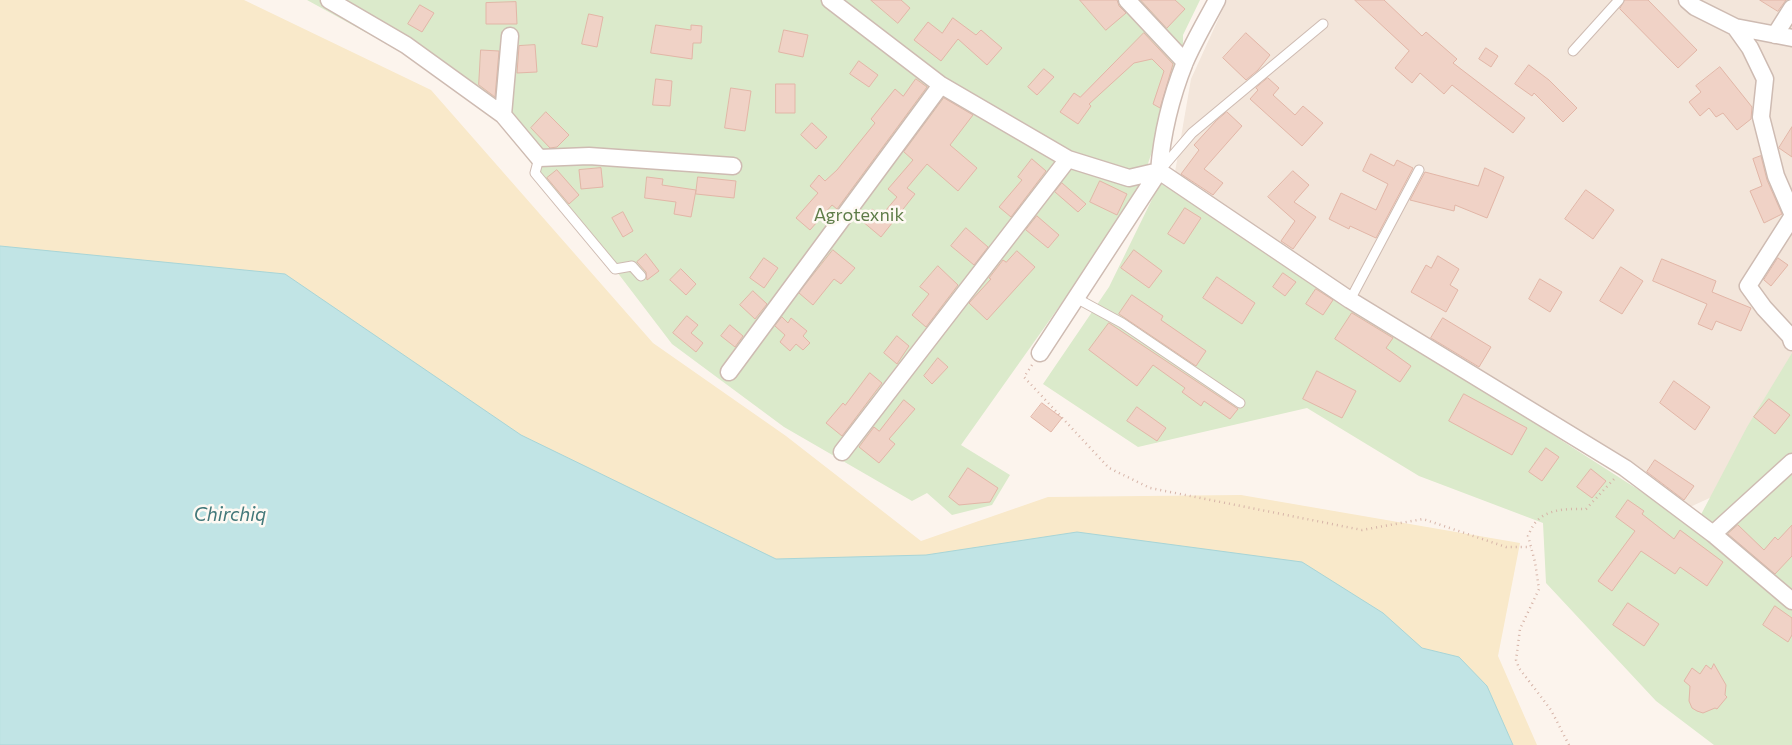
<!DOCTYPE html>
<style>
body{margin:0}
canvas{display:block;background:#fcf4ed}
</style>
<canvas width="1792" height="745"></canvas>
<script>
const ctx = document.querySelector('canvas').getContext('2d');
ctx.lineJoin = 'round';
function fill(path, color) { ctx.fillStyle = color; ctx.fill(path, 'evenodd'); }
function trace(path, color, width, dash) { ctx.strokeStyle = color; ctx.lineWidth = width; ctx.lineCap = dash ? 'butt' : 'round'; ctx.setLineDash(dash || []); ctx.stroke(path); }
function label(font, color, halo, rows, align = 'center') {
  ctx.font = font + ' Commissioner,sans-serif'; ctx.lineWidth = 5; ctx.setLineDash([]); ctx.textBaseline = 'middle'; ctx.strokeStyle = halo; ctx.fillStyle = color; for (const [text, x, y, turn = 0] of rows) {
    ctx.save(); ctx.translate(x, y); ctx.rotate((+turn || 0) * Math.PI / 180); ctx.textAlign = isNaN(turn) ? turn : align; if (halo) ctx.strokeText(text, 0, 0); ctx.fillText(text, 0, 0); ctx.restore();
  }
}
fill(new Path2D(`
 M1227,0H1792V460L1690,507L1372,309L1175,172L1191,79Z`), '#f3e6db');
fill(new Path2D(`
 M307,0H1200L1183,35V67L1165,112L1139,191L1110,235L961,445L1010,475L992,505L952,515L927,493L912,501L784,427L672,344L585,230L474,92Z
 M1160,183L1695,526L1747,427L1792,353V745H1714L1656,701L1546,583L1543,523L1419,476L1307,408L1138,447L1043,384L1109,287Z`), '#dbeacb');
fill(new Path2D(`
 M0,0H244L431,90L653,343L786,436L921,541L1048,497L1241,495L1520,543L1498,656L1537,745H0Z`), '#f9e9ca');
const water = new Path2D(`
 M0,246L285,274L521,435L776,559L926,555L1077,532L1302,562L1383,613L1422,648L1459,657L1487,686L1513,745H0Z`);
fill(water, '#c1e4e5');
trace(water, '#a8d5d7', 1);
const building = new Path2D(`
 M871,0H901L910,8L898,23Z
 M1080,0H1117L1119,6L1126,13L1106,30Z
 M1141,0H1175L1185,9L1167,28Z
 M1355,0H1384L1422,36L1426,32L1457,59L1453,63L1525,118L1513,133L1452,85L1444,94L1420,73L1412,83L1395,68L1409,51Z
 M1625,0H1648L1697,50L1678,68L1620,9Z
 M1760,0H1786L1778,11Z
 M516,2L517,24H486V3Z
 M420,5L434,13L422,32L408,24Z
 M589,14L603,17L597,47L582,44Z
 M953,18L976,35L981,30L1002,48L987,65L958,39L941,61L914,40L928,22L942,33Z
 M656,25L691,30V25L702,26L701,43H693L692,59L651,53Z
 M784,30L808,35L803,57L779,52Z
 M1144,33L1173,64L1160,108L1153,104L1164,71L1152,59L1134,63L1089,104L1091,106L1078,124L1060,112L1074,93L1080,97Z
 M1246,33L1270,55L1258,70L1246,80L1223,58Z
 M535,45L537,72L517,73L519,46Z
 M1486,48L1498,56L1491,67L1479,59Z
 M481,50L499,51L495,97L479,85Z
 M859,61L878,75L869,87L850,74Z
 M1529,65L1549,80L1577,108L1563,122L1534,93L1532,96L1515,84Z
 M1720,67L1752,107L1751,119L1737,130L1723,113L1716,117L1709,108L1700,116L1689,102L1701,92L1696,86Z
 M1044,69L1054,77L1037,95L1028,87Z
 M1268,78L1279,88L1273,95L1295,115L1303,106L1323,123L1302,146L1250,99L1258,90L1256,88Z
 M656,79L672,81L670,106L653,105Z
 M916,79L927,87L837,209L832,205L810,230L796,218L818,193L810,186L819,175L825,181L837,170L875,123L871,119L895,89L903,96Z
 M776,84H795V113H776Z
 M731,88L751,91L745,131L725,128Z
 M944,98L973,115L950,145L977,168L958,191L927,164L907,188L915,194L881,237L862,221L872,209L881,216L897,197L888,189L913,160L904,152Z
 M546,112L569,135L557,147L550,148L531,128Z
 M1227,112L1242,126L1204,169L1223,183L1213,195L1181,174L1199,150L1194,145L1216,121Z
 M812,123L827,137L816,149L801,135Z
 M1792,127V157L1779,148Z
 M1371,154L1394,166L1397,160L1413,168L1376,238L1350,226L1349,229L1329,219L1341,193L1376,210L1388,184L1363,171Z
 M1761,156L1767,180L1782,214L1764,223L1750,191L1762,186L1753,159Z
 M1032,159L1046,171L1011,217L999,207L1022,180L1018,177Z
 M601,168L603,187L581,189L579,170Z
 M1485,168L1504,177L1487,218L1455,205L1454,211L1410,200L1425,172L1478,186Z
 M557,170L579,195L569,204L547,178Z
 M1293,171L1309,185L1294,202L1316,217L1293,249L1281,241L1295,221L1268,197Z
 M647,177L663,179L662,185L696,190L691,217L674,214L676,202L645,198Z
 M698,177L736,181L734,198L696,194Z
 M1100,181L1127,194L1117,215L1090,202Z
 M1062,183L1086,204L1078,212L1055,192Z
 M1586,190L1614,210L1593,239L1565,219Z
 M1185,208L1201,218L1184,244L1168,234Z
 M623,212L633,231L623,237L612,218Z
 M1037,216L1059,235L1048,248L1026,230Z
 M966,228L988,247L974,265L951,246Z
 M833,250L855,268L841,284L834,279L813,305L799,293Z
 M1134,250L1162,271L1149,288L1121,268Z
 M1017,251L1035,267L987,320L969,303L991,279L989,278L1003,260L1006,262Z
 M646,254L659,271L647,280L646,272L637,262Z
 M1438,256L1459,269L1450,285L1458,290L1446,312L1411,292L1426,265L1431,268Z
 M764,258L778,268L764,288L750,278Z
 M1778,258L1788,265L1771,286L1764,280Z
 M1662,259L1716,281L1712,292L1751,308L1741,331L1716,321L1712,330L1698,324L1707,304L1653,281Z
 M938,266L958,285L926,327L912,315L929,294L920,287Z
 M1621,267L1643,281L1622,314L1600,301Z
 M681,269L696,284L686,295L670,280Z
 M1283,273L1296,282L1285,296L1273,287Z
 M1217,277L1255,303L1242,324L1203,298Z
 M1540,279L1562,292L1550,312L1529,299Z
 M1316,289L1333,300L1323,315L1306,304Z
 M753,291L767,304L755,319L740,305Z
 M1132,295L1163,316L1161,320L1206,351L1196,366L1119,314Z
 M1352,313L1393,338L1386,348L1411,366L1400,382L1335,339Z
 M687,316L698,325L691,333L703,343L696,352L673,333Z
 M782,317L788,323L791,318L807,331L803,336L810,343L803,350L796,344L790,351L780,342L785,335L775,326Z
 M1443,318L1491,347L1479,367L1431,338Z
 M1109,323L1238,409L1230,419L1204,401L1201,406L1182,392L1185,388L1153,365L1137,386L1089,350Z
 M730,325L743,336L735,347L721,336Z
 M897,336L909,346L897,364L884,353Z
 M938,358L948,367L932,384L924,376Z
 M1317,371L1356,391L1342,418L1303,399Z
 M870,373L882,383L842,436L826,423L843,403L845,405Z
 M1674,381L1710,407L1695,430L1660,403Z
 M1464,394L1527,428L1512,455L1449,421Z
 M1769,399L1790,415L1775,434L1754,417Z
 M904,400L915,409L889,439L895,444L879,463L859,447L874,427L879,431Z
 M1042,403L1062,418L1051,432L1031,417Z
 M1137,407L1166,428L1157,441L1127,421Z
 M1546,448L1559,457L1542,481L1529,472Z
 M1655,460L1694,486L1684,500L1647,472Z
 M968,468L998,488L990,502L959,505L949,497Z
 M1591,469L1606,481L1592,498L1577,487Z
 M1628,500L1644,511L1642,514L1674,539L1680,530L1723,562L1707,586L1680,567L1675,574L1641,551L1612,591L1598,581L1635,531L1616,517Z
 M1738,525L1764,550L1775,537L1778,540L1792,525V556L1775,574L1728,534Z
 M1628,603L1659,624L1644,646L1613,625Z
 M1775,606L1792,618V635L1788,642L1763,625Z
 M1714,664L1726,685L1725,695L1727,697L1717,709L1715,708L1703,713L1697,711L1692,708L1689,701L1690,686L1684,681L1692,668L1700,674L1706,665L1711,669Z`);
fill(building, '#f0d2c6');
trace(building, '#e2b6a7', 1);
const lane = new Path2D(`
 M1573,51L1619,0
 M539,158L535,173L615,269L632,266L641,276
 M1162,168L1192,133L1323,24
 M1076,298L1122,323L1240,403
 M1350,300L1419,170`);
const street = new Path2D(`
 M329,0L406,45L503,115L539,158L589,156L733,166
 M830,0L941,85L1068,159L1129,178L1159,171
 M1127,0L1185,62
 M1687,0L1695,7L1735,27L1792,38
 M1735,27L1750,48L1765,79L1761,117L1776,176L1792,213
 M1775,35L1792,8
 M503,115L510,36
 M1159,171L1350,300L1625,468L1713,534L1792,601
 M1792,217L1748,286L1764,308L1790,336L1792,342
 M1040,353L1159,171C1162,134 1171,97 1185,62C1194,41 1206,21 1217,0
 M729,372L941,85
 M842,452L1068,159
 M1713,534L1792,462`);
trace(lane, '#cebbb2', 11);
trace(street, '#cebbb2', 19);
trace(new Path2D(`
 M1032,365L1024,377L1109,468L1150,488L1362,530L1423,519L1506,547H1531
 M1569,745L1551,710L1519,668L1516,660L1520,629L1539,589L1535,562L1528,536C1530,532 1532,526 1536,522C1548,508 1569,509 1586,509L1614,479`), '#d6b4a8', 2.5, [1, 4]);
trace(lane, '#fff', 9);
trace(street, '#fff', 16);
label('18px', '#5e7c48', '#fef9f3', [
 ["Agrotexnik",859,215]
]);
label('italic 19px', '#43787a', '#fef9f3', [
 ["Chirchiq",230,515]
]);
</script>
